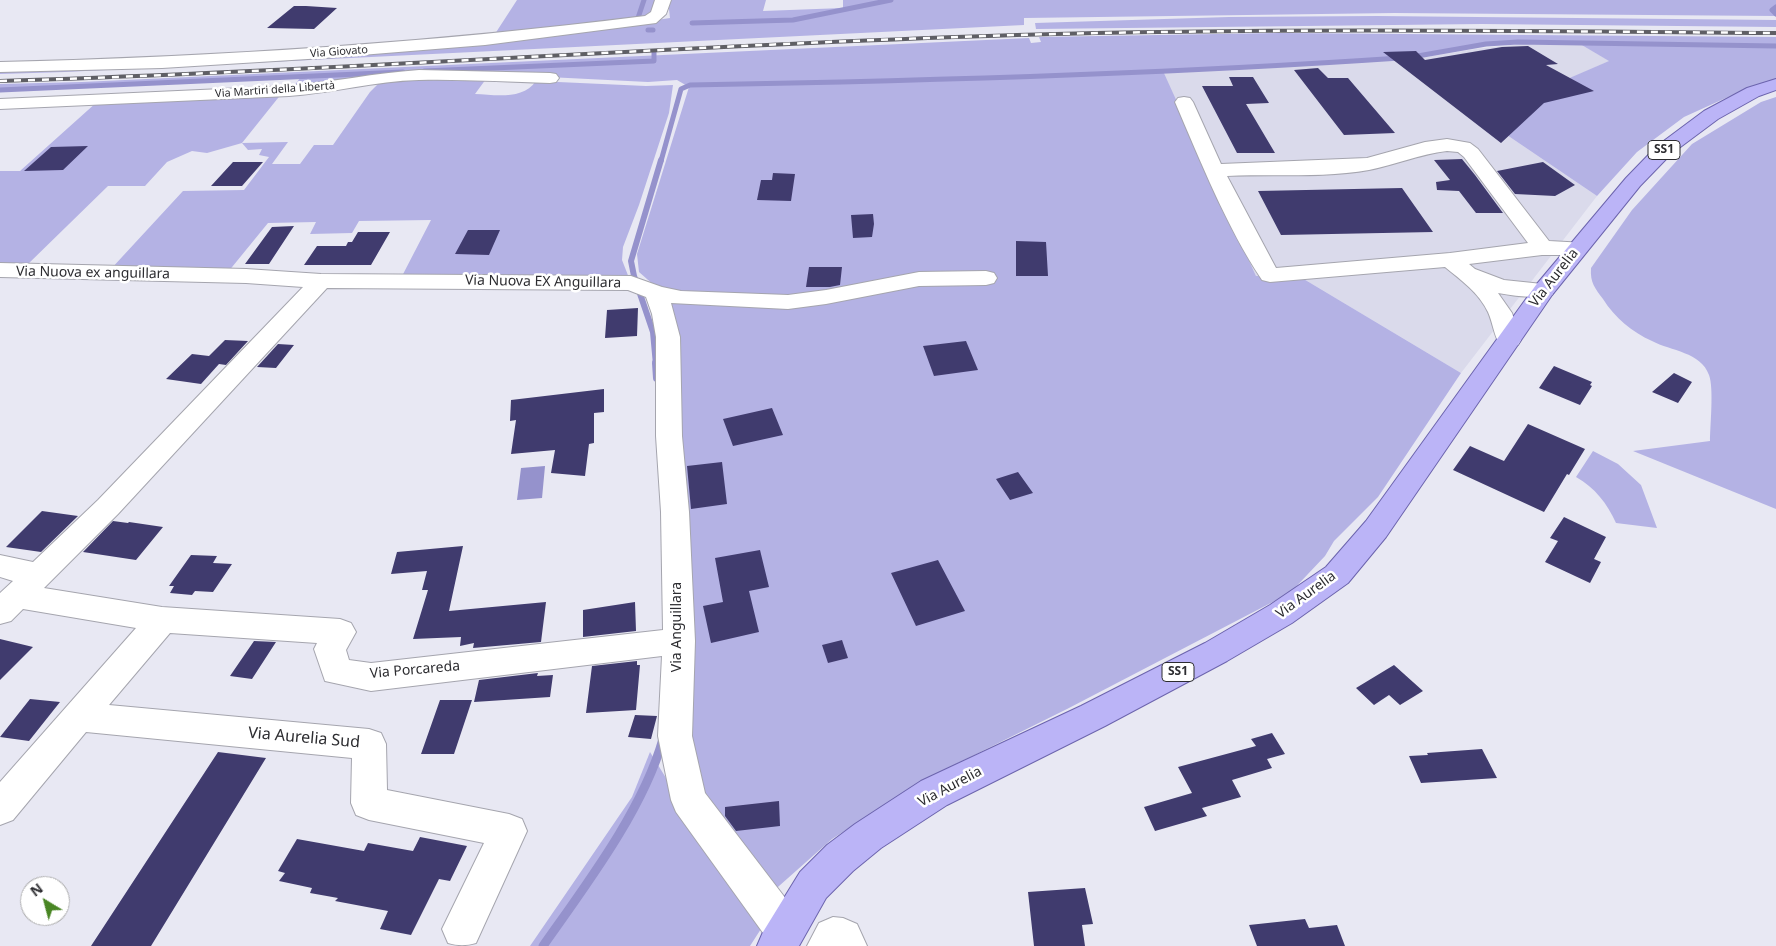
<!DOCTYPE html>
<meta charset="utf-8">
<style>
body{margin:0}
#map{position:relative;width:1776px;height:946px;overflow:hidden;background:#e8e8f3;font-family:"Noto Sans",sans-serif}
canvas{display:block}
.north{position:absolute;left:20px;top:876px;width:50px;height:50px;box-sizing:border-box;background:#fff;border:1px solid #ababac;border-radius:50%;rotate:323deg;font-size:14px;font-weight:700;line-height:20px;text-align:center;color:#2c2c30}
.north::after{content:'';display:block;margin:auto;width:18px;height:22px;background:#498624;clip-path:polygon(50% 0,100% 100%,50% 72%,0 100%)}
</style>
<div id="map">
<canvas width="1776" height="946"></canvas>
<div class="north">N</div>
</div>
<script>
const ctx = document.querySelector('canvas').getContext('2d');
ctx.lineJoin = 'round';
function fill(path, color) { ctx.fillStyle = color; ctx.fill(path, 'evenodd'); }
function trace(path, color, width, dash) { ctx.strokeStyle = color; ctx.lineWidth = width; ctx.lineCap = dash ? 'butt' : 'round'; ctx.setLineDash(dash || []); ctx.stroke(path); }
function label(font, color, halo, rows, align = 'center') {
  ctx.font = font + ' "Noto Sans",sans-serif'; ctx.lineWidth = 5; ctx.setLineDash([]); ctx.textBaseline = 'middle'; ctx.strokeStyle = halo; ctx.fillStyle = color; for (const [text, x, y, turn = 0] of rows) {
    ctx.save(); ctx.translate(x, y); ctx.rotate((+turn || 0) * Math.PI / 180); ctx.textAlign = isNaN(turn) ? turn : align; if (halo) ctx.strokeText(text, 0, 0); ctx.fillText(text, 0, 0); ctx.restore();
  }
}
fill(new Path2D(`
 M1523,44H1580L1610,61L1516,101L1504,133L1597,196L1461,373L1297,275L1256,276L1162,73L1414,59L1475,49Z`), '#dadaeb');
fill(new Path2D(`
 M517,0H655L654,15L493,37Z
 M668,0H766L763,11L843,8V0H1776V16L1395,13L1024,18V25L65,72L0,74V69L598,29L670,18Z
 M1377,16L1776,20V27L1482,24L1036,29L1035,23L1229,17Z
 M1279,33L1776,37V79L1750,87L1684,117L1637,152L1597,196L1504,133L1516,101L1609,61L1580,44L1517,42L1487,43L1420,56L1275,66L1163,71L1256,276L1297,275L1461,373L1378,497L1334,541L1325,556L1290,593L1067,709L922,781L832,839L770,894L700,806L685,758L656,287L639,272L637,254L689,87L677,80L648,82L488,74L292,89L300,78L0,90V84L82,82L1029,38L1031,43L1041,42L1039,37Z
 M486,79L475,94C496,95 523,100 536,81L646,86L673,85L669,113L639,205L623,247L622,260L631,283L400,280L431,220L359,221L352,233L310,234L316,222L268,223L228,272L110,270L183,191L244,190L269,157L259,155L262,149L248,150L242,143L207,153L192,151L167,162L145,186H108L26,266L0,265V171H20L97,102L282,93L242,143L288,142L272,164H300L314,145H333L370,92L382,80Z
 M1776,97V509L1633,451L1710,441C1710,426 1714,388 1709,375C1701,352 1671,351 1652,341C1632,332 1615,318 1603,299C1595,288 1590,283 1591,268L1632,210L1692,144L1761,102Z
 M1593,451L1618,464L1641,485L1657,528L1616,523C1607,503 1595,488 1576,477Z
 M650,752L690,817L768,918L750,946H530L632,797Z`), '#b4b2e4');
fill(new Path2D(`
 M545,466L542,498L517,500L521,468Z`), '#9592cc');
trace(new Path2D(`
 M1776,7L1772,10L1776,14
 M638,18L644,0
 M692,23L793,20L891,0
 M648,30H653
 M1412,57L1486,44L1518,42L1776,46
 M424,71L654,61V53
 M0,90L403,72
 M661,161L681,89L690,85C927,81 1164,74 1400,58`), '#9592cc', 5);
trace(new Path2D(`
 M656,365L653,332L634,276L631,261L661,160`), '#9592cc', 6);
trace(new Path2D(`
 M656,363L657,378`), '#9592cc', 8);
trace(new Path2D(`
 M543,946C586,885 643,810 663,739`), '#9592cc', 9);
fill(new Path2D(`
 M294,6H306L337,8L314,29L267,28Z
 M1528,46L1558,64L1546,65L1594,91L1544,103L1501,143L1383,52L1416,51L1425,60L1502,47Z
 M1318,68L1328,78H1348L1395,133L1344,135L1294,70Z
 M1229,77H1253L1269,103L1246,104L1275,153H1237L1202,86H1233Z
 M88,146L63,170L24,171L51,147Z
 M1462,159L1475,175L1503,213H1476L1459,191L1437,190L1436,182L1450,180L1434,160Z
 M233,162H263L242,186H211Z
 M1543,162L1575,185L1555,196L1515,194L1497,171Z
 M773,173L795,174L791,201L757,200L761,180H772Z
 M1402,188L1433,232L1281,235L1258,191Z
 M873,214L874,224L872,237L853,238L851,215Z
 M294,226L269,264H245L272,227Z
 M468,230H500L489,255L455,254Z
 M358,232H390L371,265H304L317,246H346L348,242H352Z
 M1016,241L1046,242L1048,276H1016Z
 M809,267H842L840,285L830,287H806Z
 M638,308L637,336L605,338L607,310Z
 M225,340L248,341L226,365L219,364L201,384L166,379L192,354L209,356Z
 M966,341L978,370L934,376L923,346Z
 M278,344L294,345L276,368L257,367Z
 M1554,366L1592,382L1590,385L1592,386L1580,405L1539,388Z
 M1674,373L1692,382L1678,403L1652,392Z
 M604,389V412L594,413V443L589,444L585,476L551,473L555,450L511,454L516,420L510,421L511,400Z
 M772,408L783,435L733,446L723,419Z
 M1528,424L1585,449L1569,475L1567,474L1544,512L1453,470L1470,446L1504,461Z
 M722,462L727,504L691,509L687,466Z
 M1018,472L1033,493L1010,500L996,479Z
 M42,511L78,516L41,552L6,547Z
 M1564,517L1606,537L1594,559L1601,562L1590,583L1545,562L1558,541L1550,538Z
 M113,521L128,523L129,522L163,527L136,560L83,552Z
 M463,546L449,611L546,602L541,642L473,648L474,643L460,646L461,637L413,639L428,590H422L427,571L391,574L397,552Z
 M760,550L769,587L749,591L759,632L711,643L703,606L723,602L715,558Z
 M191,555L217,556L213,563L232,564L213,592L195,591L192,595L170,593L174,586H169Z
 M938,560L965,611L916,626L891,573Z
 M635,602L636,631L583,637V610Z
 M0,639L33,647L0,680Z
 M842,640L848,658L828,663L822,645Z
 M254,641L276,642L252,679L230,676Z
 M637,661V665H640L636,710L586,713L592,666Z
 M1394,665L1423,691L1400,705L1389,695L1374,705L1356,688Z
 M538,673L537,676L553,675L550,697L474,702L479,680Z
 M30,699L60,702L29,741L0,737Z
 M440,700H472L454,754H421Z
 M635,715L657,716L651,739L628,737Z
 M1272,733L1285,754L1267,759L1272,768L1232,780L1241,797L1202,808L1207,816L1155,831L1144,807L1192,793L1178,767L1256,746L1251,739Z
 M1482,749L1497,778L1421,783L1409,756L1428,755L1427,753Z
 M218,752L266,758L151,946H91Z
 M779,801L780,826L736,831L725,816V807Z
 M420,837L467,846L450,881L439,879L411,935L380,929L388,911L335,901L338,898L310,893L312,888L279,881L285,873L278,871L297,839L364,851L368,843L413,851Z
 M1085,888L1093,924L1082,925L1085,946H1034L1028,892Z
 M1305,919L1309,928L1337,925L1345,946H1257L1249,925Z`), '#403b6e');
const street = new Path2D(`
 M655,0H671L666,14L656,23L485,45L324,58L162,68L0,72V62C216,57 430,43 645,16L651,12Z
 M419,70L550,73L556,74L559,78L556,82L550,83C507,82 462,79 419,80C375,81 333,93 289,96L0,109V99L289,86C333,82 375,73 419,70Z
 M1184,97L1190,98L1193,102L1221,164L1367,158L1425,142L1447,139L1470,143L1478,149L1549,241L1585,243L1588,248L1585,253L1577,255H1542L1469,264L1475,269L1504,280L1552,285L1555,290L1552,295C1535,299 1516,296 1498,293L1512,313L1521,340L1518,345L1509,347L1500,345C1494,336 1493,323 1488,312C1479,293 1461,280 1445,267L1270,282L1262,280C1227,228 1200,160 1175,102L1178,98ZM1447,151L1458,152L1464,157L1528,243L1450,253L1276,268L1227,176C1272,174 1325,178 1369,170C1395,165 1420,154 1447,151Z
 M0,263L246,269L321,274L631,276L662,287L681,291L788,295L826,290L919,272L986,271L994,273L997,278L994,283L986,285L919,286L826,304L788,309L671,303L680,337L682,436L689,512L695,641L692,736L705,793L799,916L805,930L799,944C791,946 779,946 771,944L676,812L671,800L658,736L662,656L371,691L325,681L314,649L317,643L170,633L109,705L369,729L381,733L386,744L387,790L509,814L522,819L527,831L476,943C466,946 458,946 448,943L442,929L484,843L369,820L356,815L351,803L352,758L86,732L13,820L0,825V782L136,628L23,609L11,621L0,624V593L13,581L0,577V555L33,562L98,500L303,287L246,283L0,277ZM327,288L628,290L646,297L652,314L656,337V436L661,512L663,630L371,663L349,660L346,650L356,632L351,623L340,619L162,607L44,588L118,514Z
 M833,917L843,918L857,924L867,946H807L819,923Z`);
const primary = new Path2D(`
 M1776,79V90L1759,96L1718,119L1671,154L1640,186L1552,295L1386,537L1348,583L1292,623L1227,661L1105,726L947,805L881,848L853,871L826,898L799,946H757L763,932L800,872L827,845L855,824L921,781L1081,706L1205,643L1270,605L1326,567L1366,521L1536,285L1626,178L1657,146L1704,111L1747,88Z`);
trace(street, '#a5a5ae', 2);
trace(primary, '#6c64ad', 2);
fill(street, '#fff');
fill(primary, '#bbb4f7');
const rail = new Path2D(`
 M0,81C339,71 678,45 1017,35C1270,28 1523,31 1776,33`);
trace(rail, '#5f5f65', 4);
trace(rail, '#fff', 2.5, [7]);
label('11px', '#2c2c30', '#fff', [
 ["Via Giovato",339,52,-4],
 ["Via Martiri della Libertà",275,90,-4]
]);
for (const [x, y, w] of [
 [1664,150,32],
 [1178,672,32]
]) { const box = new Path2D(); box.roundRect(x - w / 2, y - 9.5, w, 19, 4); ctx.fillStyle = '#fff'; ctx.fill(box); trace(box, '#2c2c30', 1); }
label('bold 12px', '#2c2c30', null, [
 ["SS1",1664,150],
 ["SS1",1178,672]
]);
label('14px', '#2c2c30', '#fff', [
 ["Via Nuova ex anguillara",93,273,1],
 ["Via Aurelia",1554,278,-52],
 ["Via Nuova EX Anguillara",543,282,1],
 ["Via Aurelia",1306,595,-36],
 ["Via Anguillara",677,627,-90],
 ["Via Porcareda",415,670,-5],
 ["Via Aurelia",950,787,-28]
]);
label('16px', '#2c2c30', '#fff', [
 ["Via Aurelia Sud",304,738,5]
]);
</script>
